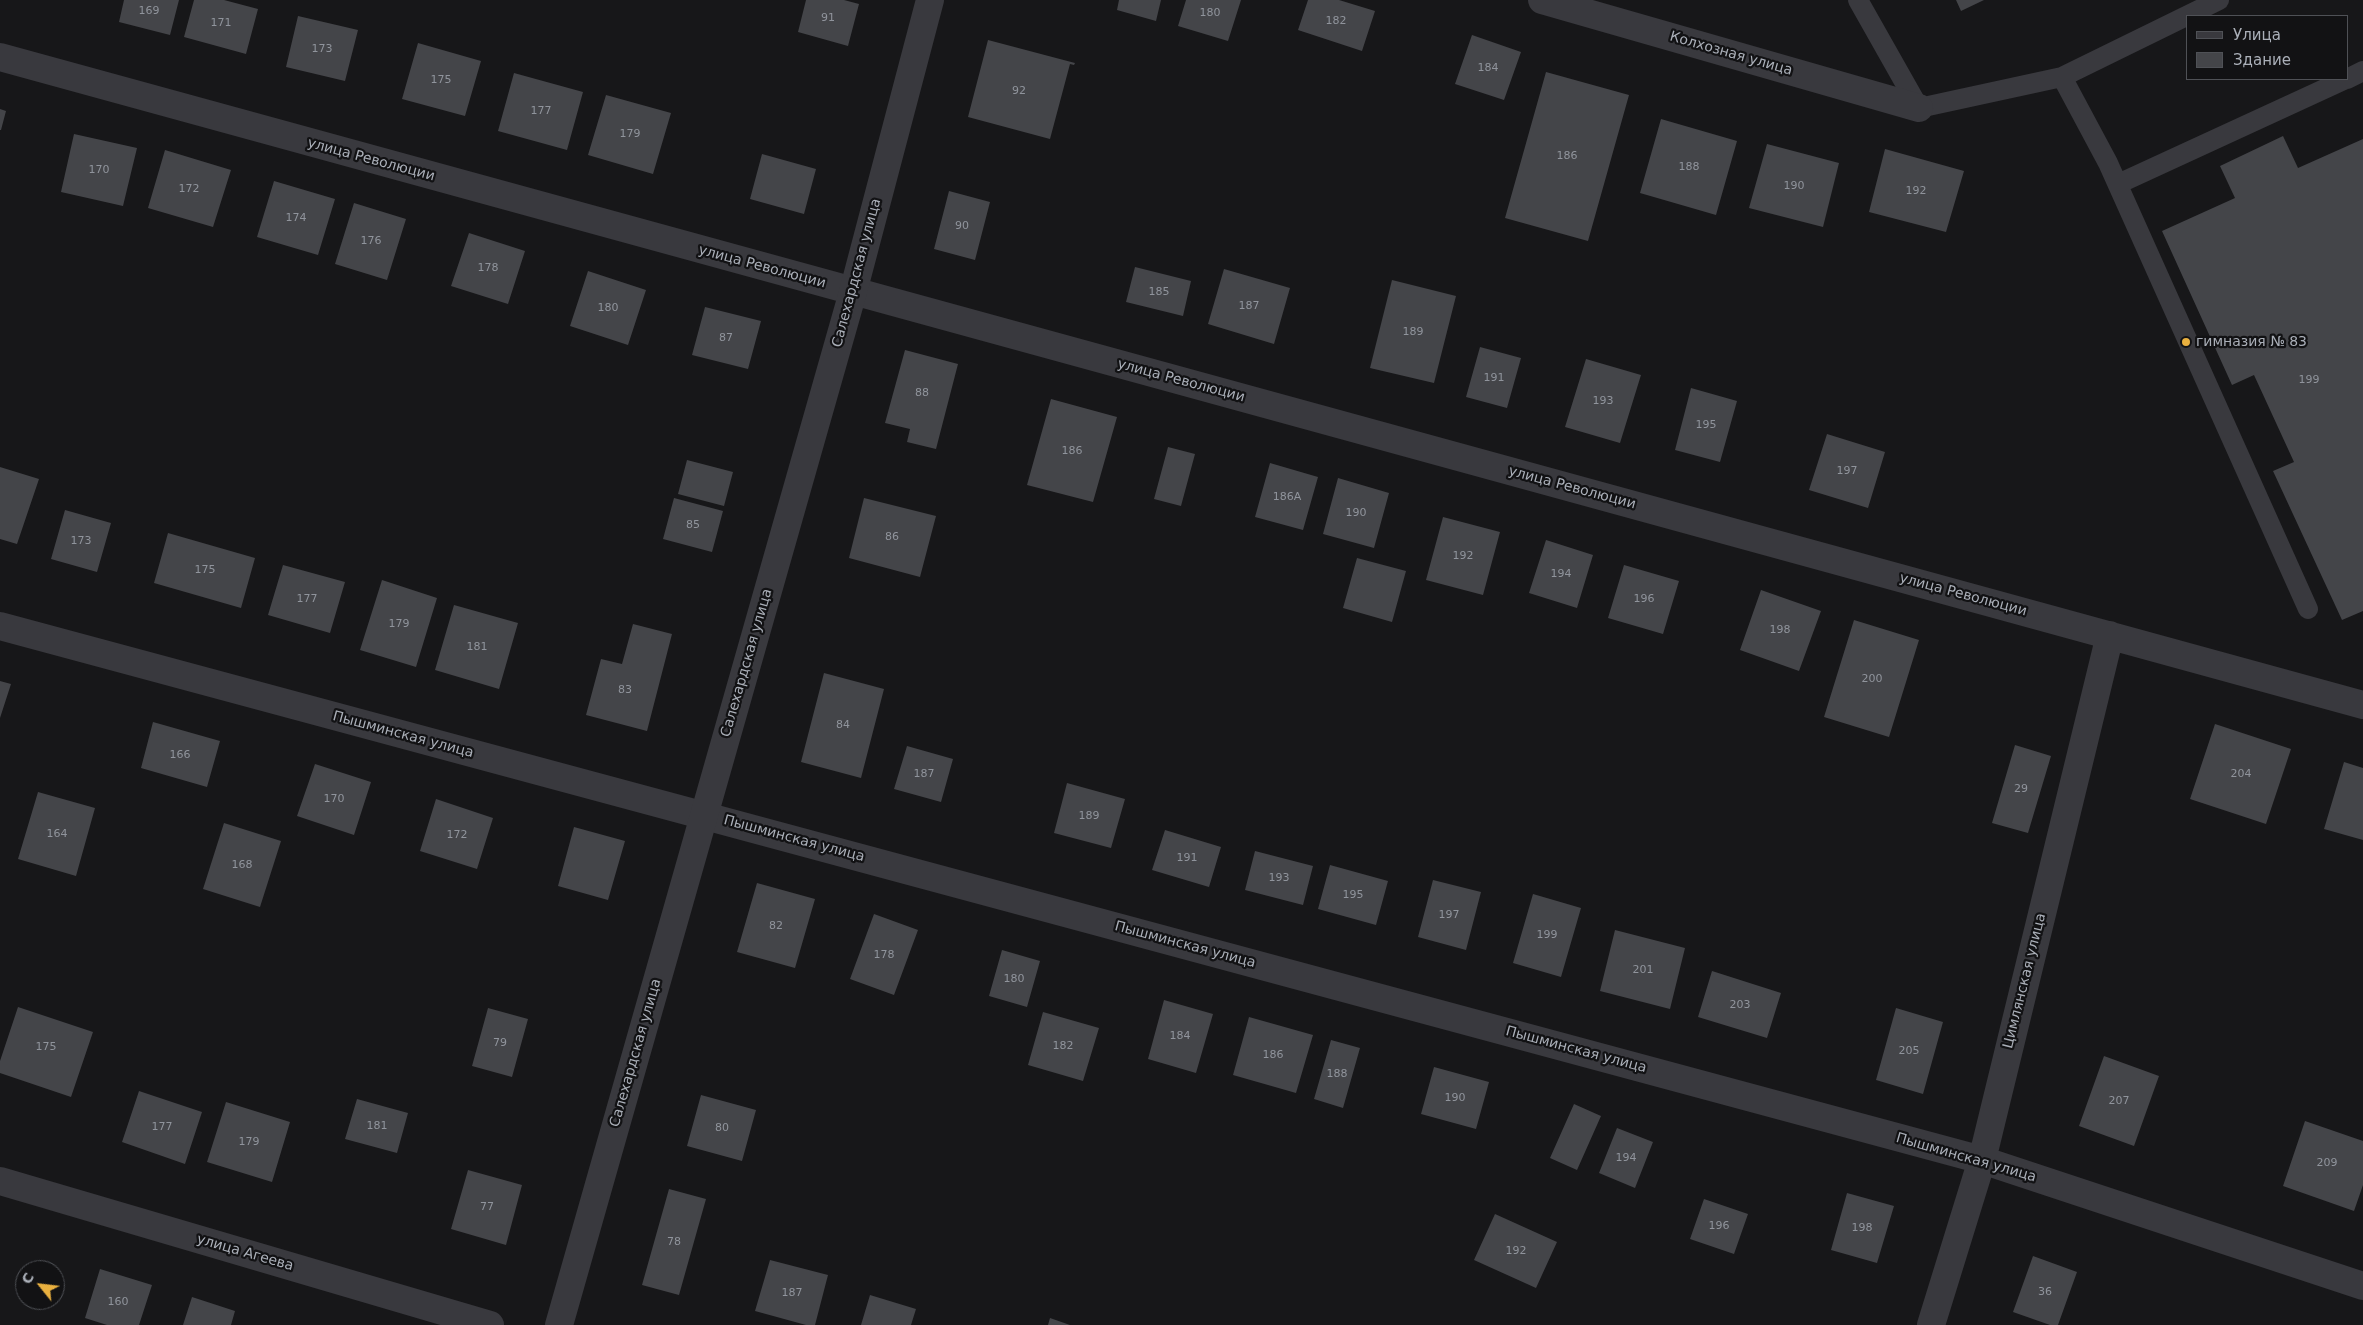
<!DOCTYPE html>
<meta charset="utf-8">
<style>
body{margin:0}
#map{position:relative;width:2363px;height:1325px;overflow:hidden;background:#171719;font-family:"DejaVu Sans",sans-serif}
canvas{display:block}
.legend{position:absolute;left:2186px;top:15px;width:162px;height:65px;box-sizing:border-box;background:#121214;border:1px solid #4f5156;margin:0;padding:6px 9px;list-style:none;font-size:15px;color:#aaafb8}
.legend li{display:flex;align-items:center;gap:10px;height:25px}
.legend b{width:25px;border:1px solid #4f5156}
.north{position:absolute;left:15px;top:1260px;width:50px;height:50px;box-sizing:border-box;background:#121214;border:1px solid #4f5156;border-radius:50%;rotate:299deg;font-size:14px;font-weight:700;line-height:20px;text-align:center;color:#aaafb8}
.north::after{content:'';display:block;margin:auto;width:18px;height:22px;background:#e9b03f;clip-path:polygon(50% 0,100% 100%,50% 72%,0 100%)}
</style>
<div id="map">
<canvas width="2363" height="1325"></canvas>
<ul class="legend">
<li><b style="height:6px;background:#39393e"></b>Улица</li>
<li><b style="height:14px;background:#444549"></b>Здание</li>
</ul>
<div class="north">С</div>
</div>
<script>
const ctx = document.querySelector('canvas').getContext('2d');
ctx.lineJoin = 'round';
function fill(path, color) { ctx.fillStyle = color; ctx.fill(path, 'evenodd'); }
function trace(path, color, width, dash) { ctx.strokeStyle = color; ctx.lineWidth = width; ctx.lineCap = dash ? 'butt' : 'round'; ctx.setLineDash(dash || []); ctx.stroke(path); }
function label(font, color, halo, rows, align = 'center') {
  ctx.font = font + ' "DejaVu Sans",sans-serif'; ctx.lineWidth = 4.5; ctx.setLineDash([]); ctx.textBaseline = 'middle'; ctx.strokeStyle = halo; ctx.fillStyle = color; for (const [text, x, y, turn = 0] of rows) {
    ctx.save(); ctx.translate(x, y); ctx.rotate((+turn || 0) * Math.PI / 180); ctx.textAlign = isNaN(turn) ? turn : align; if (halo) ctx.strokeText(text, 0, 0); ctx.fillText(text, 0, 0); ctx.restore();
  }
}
fill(new Path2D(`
 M124,0H179L170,35L119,22Z
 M194,0H224L258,9L246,54L184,37Z
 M806,0H844L859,4L848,46L798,32Z
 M1119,0H1161L1156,21L1117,10Z
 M1186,0H1241L1228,41L1178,26Z
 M1308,0H1339L1375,11L1362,51L1298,30Z
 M1956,0H1984L1961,11Z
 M298,16L358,30L345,81L286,67Z
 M1472,35L1521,52L1504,100L1455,84Z
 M988,40L1075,63L1074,65L1070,64L1050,139L968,117Z
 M418,43L481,61L465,116L402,99Z
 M1546,72L1629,95L1588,241L1505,218Z
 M514,73L583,92L567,150L498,131Z
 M606,95L671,113L653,174L588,155Z
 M0,109L6,111L1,130H0Z
 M1661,119L1737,141L1716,215L1640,193Z
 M74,134L137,148L123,206L61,192Z
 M2283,136L2298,168L2363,139V611L2342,620L2273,471L2294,462L2254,375L2232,385L2162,231L2235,198L2220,166Z
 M1767,144L1839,163L1823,227L1749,208Z
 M1885,149L1964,171L1946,232L1869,212Z
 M165,150L231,170L213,227L148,208Z
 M762,154L816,169L804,214L750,199Z
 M274,181L335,199L318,255L257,237Z
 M949,191L990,202L975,260L934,249Z
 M354,203L406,219L387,280L335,264Z
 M469,233L525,251L508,304L451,286Z
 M1135,267L1191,281L1183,316L1126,302Z
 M1224,269L1290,288L1274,344L1208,324Z
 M588,271L646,290L628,345L570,326Z
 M1392,280L1456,296L1434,383L1370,368Z
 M705,307L761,321L748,369L692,355Z
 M1480,347L1521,358L1507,408L1466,397Z
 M905,350L958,364L936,449L907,442L910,429L885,423Z
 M1586,359L1641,375L1620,443L1565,427Z
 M1691,388L1737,401L1720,462L1675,450Z
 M1051,399L1117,417L1093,502L1027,485Z
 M1827,434L1885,452L1868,508L1809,490Z
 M1168,447L1195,454L1181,506L1154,499Z
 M687,460L733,472L724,506L678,494Z
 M1270,463L1318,477L1303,530L1255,517Z
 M0,467L39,479L17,544L0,539Z
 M1338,478L1389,493L1374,548L1323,534Z
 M674,498L723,511L712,552L663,539Z
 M864,498L936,516L920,577L849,558Z
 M65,510L111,523L97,572L51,559Z
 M1443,517L1500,532L1483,595L1426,580Z
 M168,533L255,558L241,608L154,583Z
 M1546,540L1593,555L1577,608L1529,593Z
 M1357,558L1406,571L1392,622L1343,608Z
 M283,565L345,582L330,633L268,615Z
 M1624,565L1679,581L1663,634L1608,618Z
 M382,580L437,598L416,667L360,650Z
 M1761,590L1821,611L1799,671L1740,650Z
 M454,605L518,623L499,689L435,670Z
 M1854,620L1919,640L1889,737L1824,717Z
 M633,624L672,634L647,731L586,715L601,659L622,664Z
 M824,673L884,689L861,778L801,762Z
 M0,681L11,684L0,718Z
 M153,722L220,741L207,787L141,768Z
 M2215,724L2291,749L2266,824L2190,799Z
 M2015,745L2051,756L2028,833L1992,823Z
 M907,746L953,759L941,802L894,789Z
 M2344,762L2363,768V840L2324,829Z
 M315,764L371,782L354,835L297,816Z
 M1067,783L1125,799L1111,848L1054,833Z
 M38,792L95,808L76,876L18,859Z
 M436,799L493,818L477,869L420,851Z
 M224,823L281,841L260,907L203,889Z
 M574,827L625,841L608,900L558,886Z
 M1165,830L1221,847L1209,887L1152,870Z
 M1255,851L1313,866L1303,905L1245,890Z
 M1330,865L1388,881L1376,925L1318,909Z
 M1433,880L1481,892L1466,950L1418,937Z
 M757,883L815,899L795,968L737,952Z
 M1533,894L1581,908L1561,977L1513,963Z
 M874,914L918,930L894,995L850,979Z
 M1615,930L1685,948L1670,1009L1600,991Z
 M1002,950L1040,961L1027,1007L989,996Z
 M1712,971L1781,993L1767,1038L1698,1017Z
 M1164,1000L1213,1014L1196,1073L1148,1059Z
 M18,1007L93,1032L71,1097L0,1073V1061Z
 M488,1008L528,1019L512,1077L472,1066Z
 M1896,1008L1943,1022L1923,1094L1876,1080Z
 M1043,1012L1099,1028L1083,1081L1028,1065Z
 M1249,1017L1313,1035L1296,1093L1233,1075Z
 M1331,1040L1360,1048L1343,1108L1314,1099Z
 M2104,1056L2159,1076L2134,1146L2079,1126Z
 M1434,1067L1489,1082L1476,1129L1421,1114Z
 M139,1091L202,1112L185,1164L122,1142Z
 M701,1095L756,1110L742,1161L687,1146Z
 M357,1099L408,1113L397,1153L345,1139Z
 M226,1102L290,1122L272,1182L207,1162Z
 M1574,1104L1601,1116L1577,1170L1550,1158Z
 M2305,1121L2363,1141V1185L2354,1211L2283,1186Z
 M1617,1128L1653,1142L1635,1188L1599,1173Z
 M468,1170L522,1185L506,1245L451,1229Z
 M669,1189L706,1199L679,1295L642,1285Z
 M1847,1193L1894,1206L1877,1263L1831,1250Z
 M1704,1199L1748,1214L1734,1254L1690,1239Z
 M1495,1214L1557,1242L1536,1288L1474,1260Z
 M2033,1256L2077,1272L2058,1325H2050L2013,1312Z
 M770,1260L828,1275L815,1325H806L755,1311Z
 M100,1269L152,1285L139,1325H107L85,1318Z
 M870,1295L916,1309L911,1325H861Z
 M192,1297L235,1311L231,1325H183Z
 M1050,1318L1070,1325H1048Z`), '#444549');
trace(new Path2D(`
 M1858,0L1919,108L2062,77L2219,0
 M2062,77L2108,163L2308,609
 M2347,79L2363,71
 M2118,184L2346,79`), '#39393e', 20);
trace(new Path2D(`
 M1542,0L1919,108
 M0,57L2363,705
 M0,626L1982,1160L2363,1286
 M0,1181L490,1325
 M1931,1325L1982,1160L2110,635`), '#39393e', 28);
trace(new Path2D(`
 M559,1325L853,292L930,0`), '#39393e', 28);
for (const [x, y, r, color] of [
 [2186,342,5,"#e9b03f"]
]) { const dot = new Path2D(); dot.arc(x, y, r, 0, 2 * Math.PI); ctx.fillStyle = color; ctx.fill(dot); trace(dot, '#121214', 2); }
label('11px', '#90949c', null, [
 ["169",149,11],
 ["180",1210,13],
 ["91",828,18],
 ["182",1336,21],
 ["171",221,23],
 ["173",322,49],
 ["184",1488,68],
 ["175",441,80],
 ["92",1019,91],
 ["177",541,111],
 ["179",630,134],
 ["186",1567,156],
 ["188",1689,167],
 ["170",99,170],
 ["190",1794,186],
 ["172",189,189],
 ["192",1916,191],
 ["174",296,218],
 ["90",962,226],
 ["176",371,241],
 ["178",488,268],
 ["185",1159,292],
 ["187",1249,306],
 ["180",608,308],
 ["189",1413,332],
 ["87",726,338],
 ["191",1494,378],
 ["199",2309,380],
 ["88",922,393],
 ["193",1603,401],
 ["195",1706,425],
 ["186",1072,451],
 ["197",1847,471],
 ["186А",1287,497],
 ["190",1356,513],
 ["85",693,525],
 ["86",892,537],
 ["173",81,541],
 ["192",1463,556],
 ["175",205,570],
 ["194",1561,574],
 ["177",307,599],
 ["196",1644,599],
 ["179",399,624],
 ["198",1780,630],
 ["181",477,647],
 ["200",1872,679],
 ["83",625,690],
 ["84",843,725],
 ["166",180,755],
 ["187",924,774],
 ["204",2241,774],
 ["29",2021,789],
 ["170",334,799],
 ["189",1089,816],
 ["164",57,834],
 ["172",457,835],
 ["191",1187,858],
 ["168",242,865],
 ["193",1279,878],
 ["195",1353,895],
 ["197",1449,915],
 ["82",776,926],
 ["199",1547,935],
 ["178",884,955],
 ["201",1643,970],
 ["180",1014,979],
 ["203",1740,1005],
 ["184",1180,1036],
 ["79",500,1043],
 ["182",1063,1046],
 ["175",46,1047],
 ["205",1909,1051],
 ["186",1273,1055],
 ["188",1337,1074],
 ["190",1455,1098],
 ["207",2119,1101],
 ["181",377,1126],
 ["177",162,1127],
 ["80",722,1128],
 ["179",249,1142],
 ["194",1626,1158],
 ["209",2327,1163],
 ["77",487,1207],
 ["196",1719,1226],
 ["198",1862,1228],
 ["78",674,1242],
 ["192",1516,1251],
 ["36",2045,1292],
 ["187",792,1293],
 ["160",118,1302]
]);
label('14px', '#aaafb8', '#121214', [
 ["Колхозная улица",1731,54,16],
 ["улица Революции",371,160,15],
 ["улица Революции",762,267,15],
 ["Салехардская улица",857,273,-75],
 ["улица Революции",1181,381,15],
 ["улица Революции",1572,488,15],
 ["улица Революции",1963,595,15],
 ["Салехардская улица",747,663,-74],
 ["Пышминская улица",403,735,15],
 ["Пышминская улица",794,839,15],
 ["Пышминская улица",1185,945,15],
 ["Цимлянская улица",2025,981,-76],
 ["Пышминская улица",1576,1050,15],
 ["Салехардская улица",636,1053,-74],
 ["Пышминская улица",1966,1158,16],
 ["улица Агеева",245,1253,16]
]);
label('14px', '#aaafb8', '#121214', [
 ["гимназия № 83",2196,342]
], 'left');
</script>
